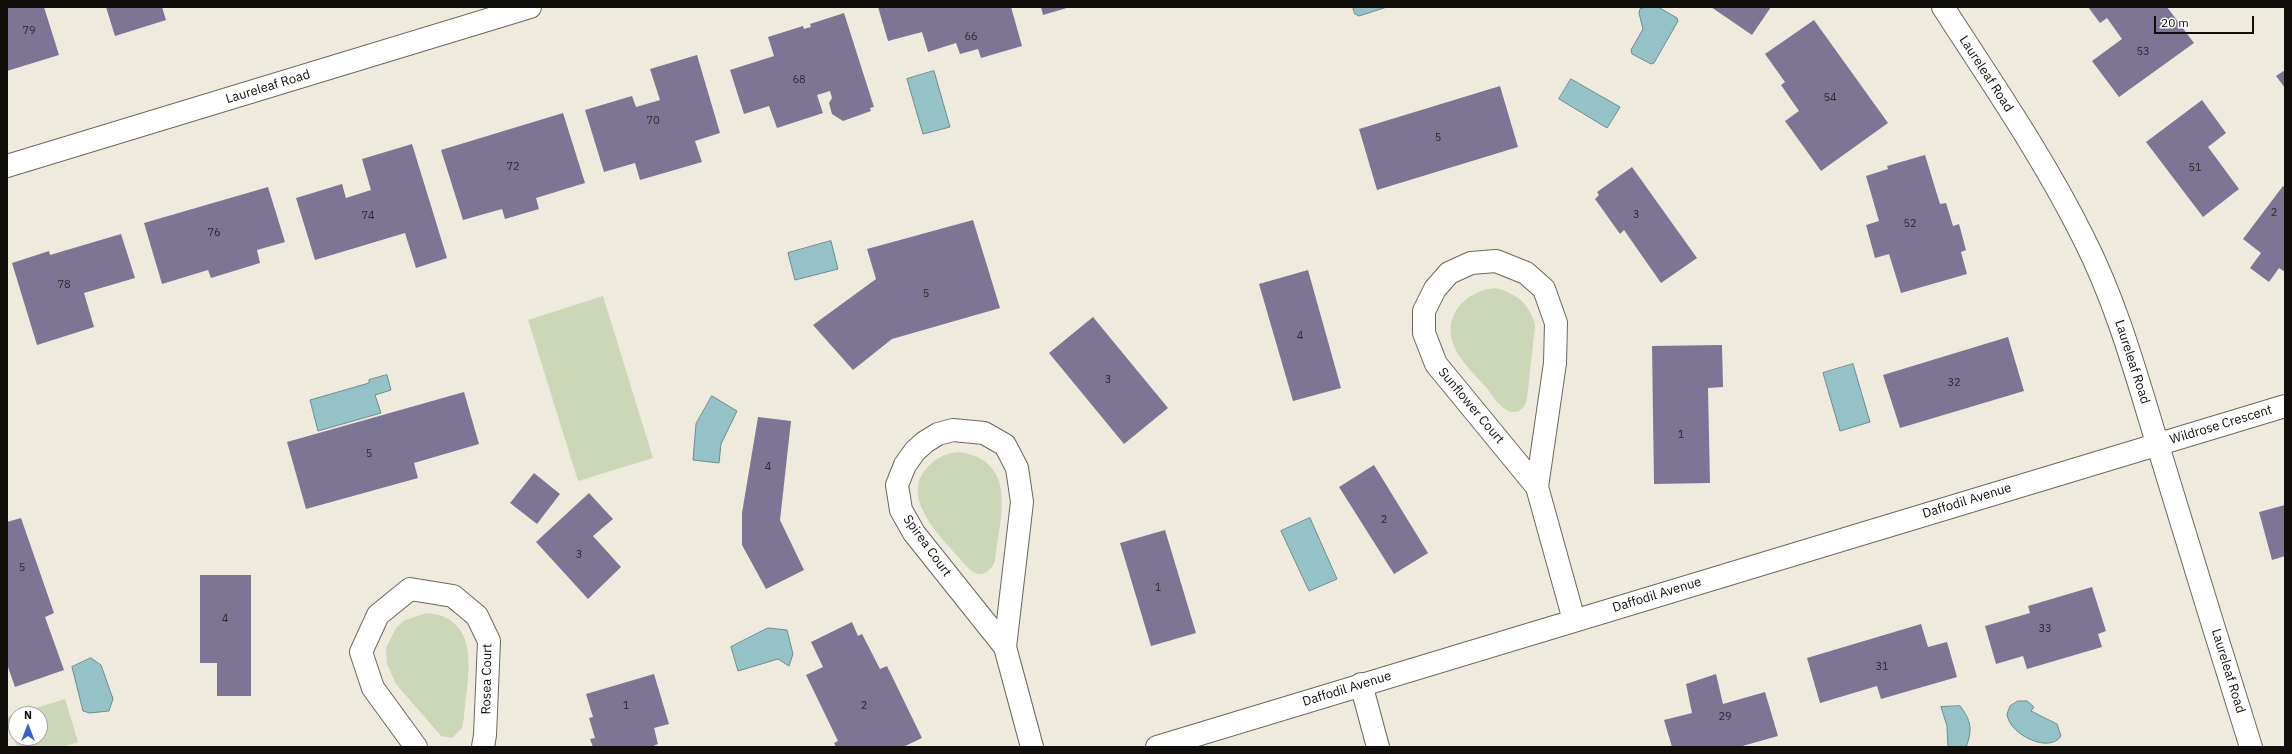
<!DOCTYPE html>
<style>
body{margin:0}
#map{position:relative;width:2292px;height:754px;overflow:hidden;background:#eeebde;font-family:"IBM Plex Sans",sans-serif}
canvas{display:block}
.frame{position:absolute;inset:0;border:8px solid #0f0e0a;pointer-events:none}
.north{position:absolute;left:8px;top:706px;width:40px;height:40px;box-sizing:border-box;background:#fff;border:1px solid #9f9f9d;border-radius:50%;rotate:0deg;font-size:11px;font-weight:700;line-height:16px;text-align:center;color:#0f0e0a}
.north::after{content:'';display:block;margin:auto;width:14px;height:18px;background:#3860d1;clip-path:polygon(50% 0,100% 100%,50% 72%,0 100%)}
.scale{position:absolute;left:2154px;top:16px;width:100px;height:18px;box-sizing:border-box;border:2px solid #0f0e0a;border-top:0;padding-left:5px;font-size:12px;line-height:14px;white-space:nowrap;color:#0f0e0a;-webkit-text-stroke:3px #fff;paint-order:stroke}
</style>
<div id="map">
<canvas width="2292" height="754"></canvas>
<div class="frame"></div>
<div class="north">N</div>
<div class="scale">20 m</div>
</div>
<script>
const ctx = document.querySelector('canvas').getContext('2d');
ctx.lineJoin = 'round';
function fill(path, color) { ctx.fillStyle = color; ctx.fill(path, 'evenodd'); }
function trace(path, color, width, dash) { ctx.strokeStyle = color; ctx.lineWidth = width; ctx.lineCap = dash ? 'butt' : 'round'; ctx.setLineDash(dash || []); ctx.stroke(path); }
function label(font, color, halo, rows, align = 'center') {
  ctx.font = font + ' "IBM Plex Sans",sans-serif'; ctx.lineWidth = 3; ctx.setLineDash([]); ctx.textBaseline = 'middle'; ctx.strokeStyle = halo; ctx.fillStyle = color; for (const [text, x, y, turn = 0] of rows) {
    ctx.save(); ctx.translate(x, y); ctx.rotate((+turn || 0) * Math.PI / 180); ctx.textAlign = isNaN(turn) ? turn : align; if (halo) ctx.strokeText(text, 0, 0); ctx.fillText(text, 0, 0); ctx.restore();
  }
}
fill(new Path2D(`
 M1496,288C1517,294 1530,304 1535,326L1527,399C1525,406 1521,413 1512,412C1502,411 1492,395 1486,387C1475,375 1460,361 1454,346C1441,315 1467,290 1496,288Z
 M603,296L653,458L578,481L528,320Z
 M960,452C1019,462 1000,518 995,561C990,573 981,578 970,570C951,547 897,501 926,469C936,458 945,453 960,452Z
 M426,613C484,617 467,679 464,718L462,728L452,738L441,736L396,684L387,664L386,648L396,628L403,621Z
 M65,699L78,742L62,747H17L7,717ZM16,714H40V738H16Z`), '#cbd7b6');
const water = new Path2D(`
 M1353,7H1387L1359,16L1355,14Z
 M1647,7H1658L1677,18L1678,21L1654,63L1651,64L1632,54L1631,50L1643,29L1639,13L1640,9Z
 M934,71L950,127L923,134L907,79Z
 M1571,79L1620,107L1607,128L1559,99Z
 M831,241L838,269L795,280L788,253Z
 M1853,364L1870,422L1840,431L1823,373Z
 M387,375L391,390L375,395L381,413L318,431L310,400L369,383V380Z
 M712,396L737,411L721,444L719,463L693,460L696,424Z
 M1310,518L1337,579L1309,591L1281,531Z
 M768,628L787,630L793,654L789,666L778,659L738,671L731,647Z
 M91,658L101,665L113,699L109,711L90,713L83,711L72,667Z
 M2018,701H2027L2034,707L2031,711L2057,724L2061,736C2050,754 2009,735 2007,714L2010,706Z
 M1960,706C1971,720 1973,730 1966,747H1948L1947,726L1941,707Z`);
fill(water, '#95c2c6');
trace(water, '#6d8c8e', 1);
fill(new Path2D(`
 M7,7H44L59,55L7,71Z
 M106,7H162L166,20L115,36Z
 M878,7H1011L1022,46L981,58L978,49L960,54L956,43L928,52L922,32L888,41Z
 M1041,7H1070L1043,15Z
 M1711,7H1771L1752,35Z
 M2088,7H2167L2194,43L2119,97L2092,61L2122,39L2107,18L2100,23Z
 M844,13L874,107L870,108L871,111L843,121L832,114L829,103L832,98L830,91L817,95L823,113L777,128L769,106L744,114L730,70L774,56L768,37L803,26L804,29L811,27L810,24Z
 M1814,20L1888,123L1821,171L1785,121L1799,111L1781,85L1785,82L1765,54Z
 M697,55L720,133L695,141L702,162L640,180L635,163L604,172L585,110L632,96L636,107L660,100L650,69Z
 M2285,70V88L2276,76Z
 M1500,86L1518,147L1377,190L1359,129Z
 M2202,100L2226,133L2208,147L2239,189L2203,217L2146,142Z
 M563,113L585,183L536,198L539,209L505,219L502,209L463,220L441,150Z
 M412,144L447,258L416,268L405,233L315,260L296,198L342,184L346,198L371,190L362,159Z
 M1925,155L1940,204L1946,203L1953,226L1959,224L1966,250L1961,252L1967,274L1901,293L1889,254L1875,258L1866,225L1879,221L1866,176L1888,169L1887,166Z
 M1632,167L1697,258L1661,283L1624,230L1620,234L1595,199L1599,195L1597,192Z
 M2283,186L2285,187V272L2279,268L2269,282L2250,268L2261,253L2243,239Z
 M268,187L285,242L257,250L260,263L211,278L208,270L162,284L144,223Z
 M973,220L1000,308L892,339L853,370L813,325L876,279L867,249Z
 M121,234L135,278L84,293L94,327L37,345L12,263L49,251L50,255Z
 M1308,270L1341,388L1293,401L1259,284Z
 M1093,317L1168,408L1124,444L1049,353Z
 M2008,337L2024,391L1900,428L1883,375Z
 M1722,345L1723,387L1708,388L1710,483L1654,484L1652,346Z
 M464,392L479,444L414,463L418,478L306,509L287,442Z
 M758,417L791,421L780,520L804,570L766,589L742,545V513Z
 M1374,465L1428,553L1394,574L1339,487Z
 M534,473L560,494L537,524L510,503Z
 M589,493L613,519L593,536L621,567L588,599L536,542Z
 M2285,505V556L2272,560L2259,512Z
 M21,518L54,613L45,617L64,670L15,687L7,664V522Z
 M1165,530L1196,633L1151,646L1120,543Z
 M200,575H251V696H217V663H200Z
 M2092,587L2106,631L2098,634L2102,647L2027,669L2023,656L1996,664L1985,626L2030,613L2028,606Z
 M852,622L858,636L862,634L880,669L887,666L922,738L903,747H836L834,743L838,741L806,675L823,667L811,642Z
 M1921,624L1928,647L1947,642L1957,677L1881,699L1877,686L1820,703L1807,658Z
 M654,674L669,724L654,728L658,744L651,747H593L590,739L595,738L589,718L593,717L586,694Z
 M1716,674L1723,704L1765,692L1778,736L1739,747H1672L1664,720L1692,713L1686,684Z`), '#7d7594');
const minor = new Path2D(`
 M1943,7C1992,83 2044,158 2084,239C2118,306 2137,378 2159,449C2189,548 2220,648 2251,747
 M7,166L530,7
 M1537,487L1436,364L1424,333V311L1435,289L1449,273L1471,263L1496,261L1526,273L1544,289L1556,323L1555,363L1537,487L1574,620
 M1005,647L914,533L901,510L897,485L905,465L915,451L925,442L938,434L953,430L984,433L1005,445L1017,468L1022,502L1005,647L1032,747
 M1361,684L1378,747
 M416,747L373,688L361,652L378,615L410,589L453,596L477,616L489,641L485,735L483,747
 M1157,747L2285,406`);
trace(minor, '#6b685d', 24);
trace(minor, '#fff', 22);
label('11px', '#2a282c', null, [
 ["79",29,31],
 ["66",971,37],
 ["53",2143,52],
 ["68",799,80],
 ["54",1830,98],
 ["70",653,121],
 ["5",1438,138],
 ["72",513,167],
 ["51",2195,168],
 ["2",2274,213],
 ["3",1636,215],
 ["74",368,216],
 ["52",1910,224],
 ["76",214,233],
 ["78",64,285],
 ["5",926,294],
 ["4",1300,336],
 ["3",1108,380],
 ["32",1954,383],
 ["1",1681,435],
 ["5",369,454],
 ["4",768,467],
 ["2",1384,520],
 ["3",579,555],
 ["5",22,568],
 ["1",1158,588],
 ["4",225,619],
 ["33",2045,629],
 ["31",1882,667],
 ["1",626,706],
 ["2",864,706],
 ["29",1725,717]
]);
label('13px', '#0f0e0a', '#fff', [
 ["Laureleaf Road",1986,74,57],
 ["Laureleaf Road",268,87,-17],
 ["Laureleaf Road",2132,362,72],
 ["Sunflower Court",1471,406,50],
 ["Wildrose Crescent",2221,425,-17],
 ["Daffodil Avenue",1967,501,-17],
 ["Spirea Court",927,546,54],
 ["Daffodil Avenue",1657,595,-17],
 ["Laureleaf Road",2228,671,73],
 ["Rosea Court",487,679,-89],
 ["Daffodil Avenue",1347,689,-17]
]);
</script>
